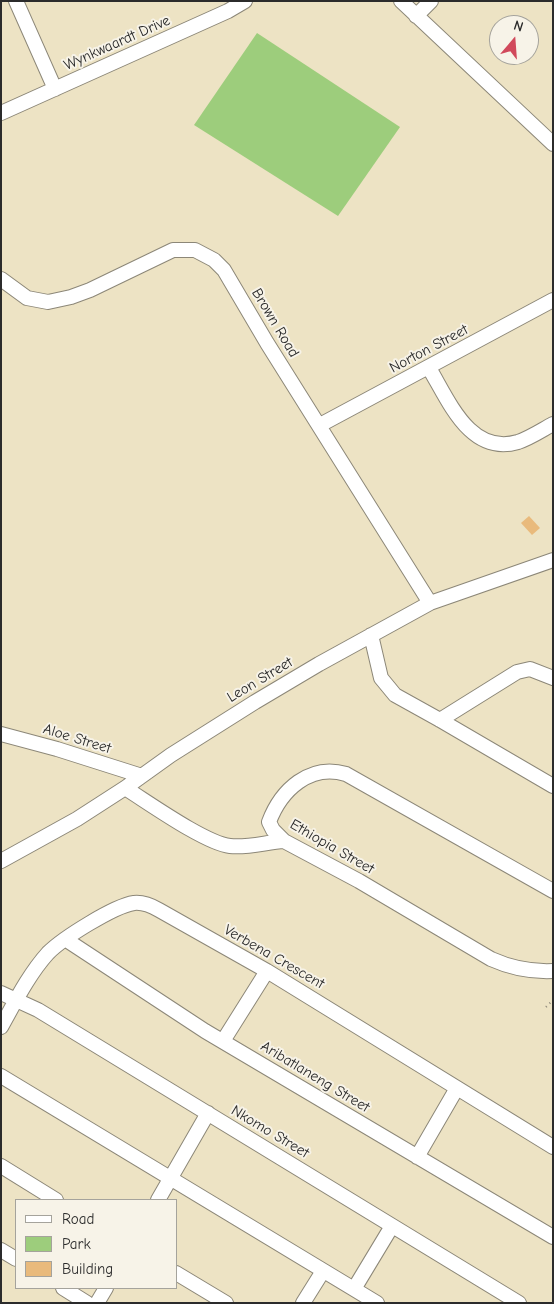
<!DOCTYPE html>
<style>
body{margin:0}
#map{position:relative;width:554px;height:1304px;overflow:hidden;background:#ede3c4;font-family:"Comic Neue",sans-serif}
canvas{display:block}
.frame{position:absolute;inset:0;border:2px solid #2b2b2b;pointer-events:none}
.legend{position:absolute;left:15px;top:1199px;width:162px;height:90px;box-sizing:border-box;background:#f7f3e8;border:1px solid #a5a39c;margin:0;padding:6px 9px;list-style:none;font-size:15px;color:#2b2b2b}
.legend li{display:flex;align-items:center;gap:10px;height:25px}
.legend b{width:25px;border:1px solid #a5a39c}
.north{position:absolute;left:489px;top:15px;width:50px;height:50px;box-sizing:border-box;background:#f7f3e8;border:1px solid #a5a39c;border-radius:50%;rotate:18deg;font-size:14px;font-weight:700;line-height:20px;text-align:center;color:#2b2b2b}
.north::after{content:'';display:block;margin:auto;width:18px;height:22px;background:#d1495b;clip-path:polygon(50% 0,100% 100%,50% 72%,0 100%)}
</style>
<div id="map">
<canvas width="554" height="1304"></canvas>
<div class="frame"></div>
<ul class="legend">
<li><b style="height:6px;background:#fff"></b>Road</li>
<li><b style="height:14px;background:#9dcd7c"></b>Park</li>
<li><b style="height:14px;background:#e9ba7c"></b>Building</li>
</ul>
<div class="north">N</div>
</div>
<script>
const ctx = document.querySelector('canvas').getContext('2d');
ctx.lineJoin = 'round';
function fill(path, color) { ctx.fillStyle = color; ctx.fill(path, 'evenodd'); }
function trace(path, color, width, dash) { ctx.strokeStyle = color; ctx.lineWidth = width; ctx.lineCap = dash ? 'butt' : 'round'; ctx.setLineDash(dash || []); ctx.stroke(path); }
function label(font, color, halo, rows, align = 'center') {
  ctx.font = font + ' "Comic Neue",sans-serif'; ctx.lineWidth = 4; ctx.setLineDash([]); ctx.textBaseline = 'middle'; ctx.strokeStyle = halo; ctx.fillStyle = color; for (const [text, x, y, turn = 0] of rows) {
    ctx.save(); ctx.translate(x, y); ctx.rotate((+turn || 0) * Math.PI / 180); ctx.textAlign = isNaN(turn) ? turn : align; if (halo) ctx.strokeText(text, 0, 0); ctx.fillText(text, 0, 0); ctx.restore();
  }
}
fill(new Path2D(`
 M257,33L400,127L338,216L194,125Z`), '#9dcd7c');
fill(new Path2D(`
 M529,516L540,528L532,535L521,523Z`), '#e9ba7c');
const minor = new Path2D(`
 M16,1L55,89
 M401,1L553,144
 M416,16L431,1
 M1,113L228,11L245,1
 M1,279L27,298L48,302L71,297L90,290L173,250H195L214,260L224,270L267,343L430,603
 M429,368C449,401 470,456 518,442C530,438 542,430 553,424
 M320,425L553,300
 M371,635L381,678L395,695L440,720L553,786
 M440,720L517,672L530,669L553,678
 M1,734L57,749L142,776
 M125,788C149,803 205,843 230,846C248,848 267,842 284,841
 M1,861L77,819L125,788L171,755L255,702L319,664L430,603L553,560
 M553,891L346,774C310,763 281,790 269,822L273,830L284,841L359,881L491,959C511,968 531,972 553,971
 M65,939L205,1031L553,1237
 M1,993L38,1010L519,1303
 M1,1027C15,1002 29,974 48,953C63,938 114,906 134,903C143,902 152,906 159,910L267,971L553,1147
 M223,1041L267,971
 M1,1076L377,1303
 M417,1157L457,1088
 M1,1166L56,1200
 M158,1200L208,1113
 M1,1250L16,1259
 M176,1273L226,1303
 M63,1288L87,1303
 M354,1289L392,1226
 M97,1303L106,1288
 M303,1303L323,1271`);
trace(minor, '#8c8778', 16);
trace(new Path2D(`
 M546,1007L553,1000`), '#8c8778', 2, [1, 4]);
trace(minor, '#fff', 14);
label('15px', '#2b2b2b', '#f7f3e8', [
 ["Wynkwaardt Drive",117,43,-24],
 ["Brown Road",275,323,59],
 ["Norton Street",429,349,-28],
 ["Leon Street",260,680,-31],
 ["Aloe Street",77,739,17],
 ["Ethiopia Street",332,847,30],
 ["Verbena Crescent",274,957,30],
 ["Aribatlaneng Street",315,1077,31],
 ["Nkomo Street",270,1132,31]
]);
</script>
